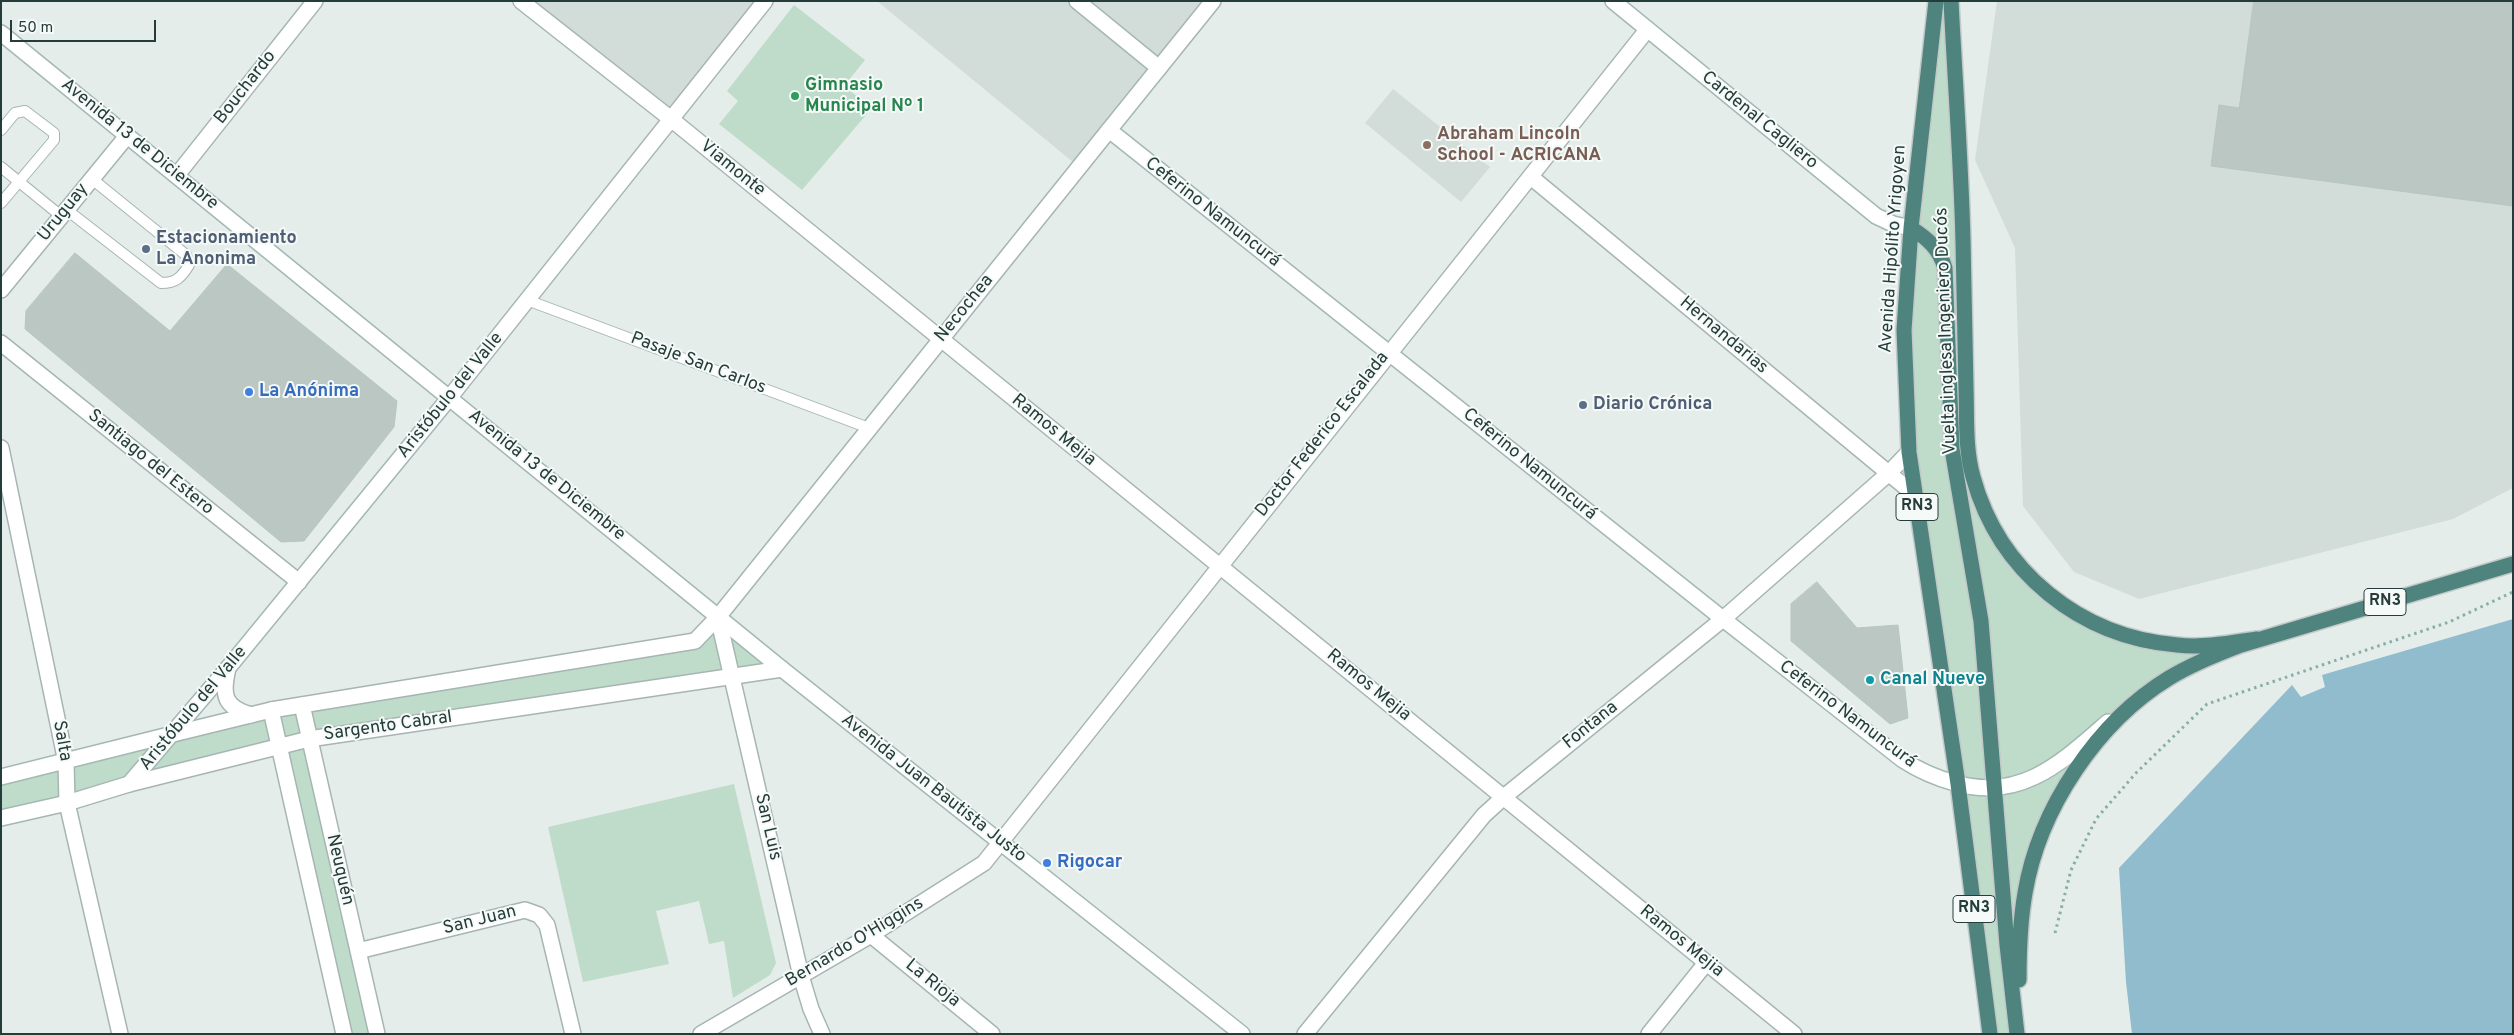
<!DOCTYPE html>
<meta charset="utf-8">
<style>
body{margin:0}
#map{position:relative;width:2514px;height:1035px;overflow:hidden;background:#e4edea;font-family:Overpass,sans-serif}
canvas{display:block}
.frame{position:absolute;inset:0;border:2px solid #253d3a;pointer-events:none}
.scale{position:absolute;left:10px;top:20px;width:146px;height:22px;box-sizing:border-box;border:2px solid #253d3a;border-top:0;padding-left:6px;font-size:15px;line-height:18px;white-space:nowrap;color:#253d3a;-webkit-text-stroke:4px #f5f9f7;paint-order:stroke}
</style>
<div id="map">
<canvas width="2514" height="1035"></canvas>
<div class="frame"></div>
<div class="scale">50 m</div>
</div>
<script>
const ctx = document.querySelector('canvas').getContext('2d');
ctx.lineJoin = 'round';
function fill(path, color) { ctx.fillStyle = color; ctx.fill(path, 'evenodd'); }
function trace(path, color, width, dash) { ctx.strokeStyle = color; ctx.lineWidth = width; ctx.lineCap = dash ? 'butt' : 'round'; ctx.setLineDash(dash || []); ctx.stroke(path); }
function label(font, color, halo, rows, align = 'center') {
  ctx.font = font + ' Overpass,sans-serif'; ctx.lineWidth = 4; ctx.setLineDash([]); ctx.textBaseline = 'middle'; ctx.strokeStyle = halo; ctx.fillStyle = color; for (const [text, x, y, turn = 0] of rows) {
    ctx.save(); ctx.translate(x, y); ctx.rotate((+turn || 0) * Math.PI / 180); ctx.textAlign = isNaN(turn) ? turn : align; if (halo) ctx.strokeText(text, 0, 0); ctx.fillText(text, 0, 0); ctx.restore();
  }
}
fill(new Path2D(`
 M521,1H765L671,119Z
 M877,1H1213L1079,167Z
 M1997,1H2513V488L2453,519L2139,599L2074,572L2023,506L2015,248L1975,160Z
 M1393,89L1490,167L1461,202L1365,123Z`), '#d2dcd9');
fill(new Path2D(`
 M1936,1H1951L1967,441L2007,550L2102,627L2201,646L2203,660L2115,720L2044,830L2019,962V1034H1990L1909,452L1904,330Z
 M794,5L865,60L844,86L872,108L802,190L719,124L738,101L727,91Z
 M718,617L782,669L310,739L377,1034H344L279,745L1,818V777L173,734L695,641Z
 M734,784L776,963L770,975L733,998L724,941L709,944L699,901L656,911L669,964L583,982L548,827Z`), '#bfdcca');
fill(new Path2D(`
 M2513,619V1034H2132L2126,982L2119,868L2292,685L2301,697L2325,687L2322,675Z`), '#90bccd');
const building = new Path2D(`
 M2254,1H2513V206L2211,166L2219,105L2239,108Z
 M75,253L170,331L227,264L397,401L394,427L304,541L281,542L25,329L26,311Z
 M1817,582L1857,628L1898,625L1908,718L1890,724L1791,641V604Z`);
fill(building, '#bac7c3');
trace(building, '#b7c6c1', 1);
const service = new Path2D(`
 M1,130L15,113L25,111L54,133V140L1,203
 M1,167L61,216
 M67,210L161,283C176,283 181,278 189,265L186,255L92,179
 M527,300L869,428`);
const minor = new Path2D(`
 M521,1L671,119L1794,1034
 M177,175L315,1
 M1531,177L1915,495
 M1,290L127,136
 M1,343L299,582
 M450,397L765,1
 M1,448L66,762L67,803L120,1034
 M718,617L801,976L811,1009L822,1034
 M228,668C222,694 223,707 251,715
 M302,705L377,1034
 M271,710L344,1034
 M871,935L992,1034
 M358,951L525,910L539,915L547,925L573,1034
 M701,1034L871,935L984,863L1647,30
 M1649,1034L1706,963`);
const tertiary = new Path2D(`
 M1159,68L1213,1
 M173,734L271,710L695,641L718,617L1109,130
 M129,784L309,739L782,669
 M1305,1034L1484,815L1505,796L1723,619L1889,473L1909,452`);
const secondary = new Path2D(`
 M1077,1L1159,68L1109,130L1723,619L1903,760C1920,771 1936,778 1955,783C2021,802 2062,762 2108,722
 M1613,1L1876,216L1893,224L1911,228
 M1,33L782,669L1242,1034
 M1,777L173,734
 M1,818L67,803L129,784L228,668L450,397`);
const trunk = new Path2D(`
 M1936,1L1911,228L1904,330L1909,452L1958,784L1990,1034
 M1951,1C1955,81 1961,161 1963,241C1964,291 1965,340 1966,389C1967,418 1965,449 1973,477C1999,572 2080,637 2177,645C2204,648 2230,643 2257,639
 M1911,228C1928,239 1939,248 1945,268L1952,449L1981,621L2007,945L2017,1034
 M2019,980C2019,950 2020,921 2025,893C2039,809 2097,722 2169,678C2192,664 2217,654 2241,645L2513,564`);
trace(service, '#a7b5b2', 12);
trace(minor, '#a7b5b2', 18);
trace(tertiary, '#a7b5b2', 18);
trace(secondary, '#a3b8b3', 18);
trace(trunk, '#c2c9c8', 18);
trace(new Path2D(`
 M2055,933L2071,870L2096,819L2136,773L2207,704L2449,622L2513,592`), '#87aea7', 3, [2.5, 4]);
trace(service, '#fff', 10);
trace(minor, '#fff', 15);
trace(tertiary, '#fff', 15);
trace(secondary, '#fff', 15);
trace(trunk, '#4f837e', 15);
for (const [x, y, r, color] of [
 [795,96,5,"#2e9e5b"],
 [1427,145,5,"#8d6e63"],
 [146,249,5,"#5c6f8a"],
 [249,392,5,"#3f7fe0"],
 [1583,405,5,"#5c6f8a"],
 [1870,680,5,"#0f9aa8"],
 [1047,863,5,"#3f7fe0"]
]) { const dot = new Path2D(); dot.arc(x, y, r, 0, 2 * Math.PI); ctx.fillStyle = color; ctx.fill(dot); trace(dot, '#f5f9f7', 2); }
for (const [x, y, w] of [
 [1917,507,42],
 [2385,602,42],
 [1974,909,42]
]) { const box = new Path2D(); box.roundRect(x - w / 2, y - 13.5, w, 27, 4); ctx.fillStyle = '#f5f9f7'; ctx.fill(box); trace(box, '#253d3a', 1); }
label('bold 16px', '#253d3a', null, [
 ["RN3",1917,507],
 ["RN3",2385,602],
 ["RN3",1974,909]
]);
label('bold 18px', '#27864d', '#f5f9f7', [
 ["Gimnasio",805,86],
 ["Municipal Nº 1",805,107]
], 'left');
label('18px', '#253d3a', '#f5f9f7', [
 ["Bouchardo",246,88,-52],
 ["Cardenal Cagliero",1759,121,39],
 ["Avenida 13 de Diciembre",139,145,39],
 ["Viamonte",732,169,39],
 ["Uruguay",64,213,-51],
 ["Ceferino Namuncurá",1212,213,38],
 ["Avenida Hipólito Yrigoyen",1894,249,-86],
 ["Necochea",965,309,-51],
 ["Vuelta inglesa Ingeniero Ducós",1947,331,-92],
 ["Hernandarias",1723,336,40],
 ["Pasaje San Carlos",698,364,21],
 ["Aristóbulo del Valle",451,396,-51],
 ["Ramos Mejia",1053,431,39],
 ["Doctor Federico Escalada",1323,435,-52],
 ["Santiago del Estero",150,463,39],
 ["Ceferino Namuncurá",1529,465,39],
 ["Avenida 13 de Diciembre",546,476,39],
 ["Ramos Mejia",1368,686,39],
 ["Aristóbulo del Valle",194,709,-50],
 ["Ceferino Namuncurá",1847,715,37],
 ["Fontana",1591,726,-39],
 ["Sargento Cabral",388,727,-8],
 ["Salta",61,741,80],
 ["Avenida Juan Bautista Justo",933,789,38],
 ["San Luis",767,827,77],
 ["Neuquén",339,870,77],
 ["San Juan",480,921,-14],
 ["Ramos Mejia",1681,942,39],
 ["Bernardo O'Higgins",855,943,-31],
 ["La Rioja",932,984,39]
]);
label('bold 18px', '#785e54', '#f5f9f7', [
 ["Abraham Lincoln",1437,135],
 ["School - ACRICANA",1437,156]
], 'left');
label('bold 18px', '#4e5e75', '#f5f9f7', [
 ["Estacionamiento",156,239],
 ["La Anonima",156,260],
 ["Diario Crónica",1593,405]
], 'left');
label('bold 18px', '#366cbe', '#f5f9f7', [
 ["La Anónima",259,392],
 ["Rigocar",1057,863]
], 'left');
label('bold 18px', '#0d838f', '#f5f9f7', [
 ["Canal Nueve",1880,680]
], 'left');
</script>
